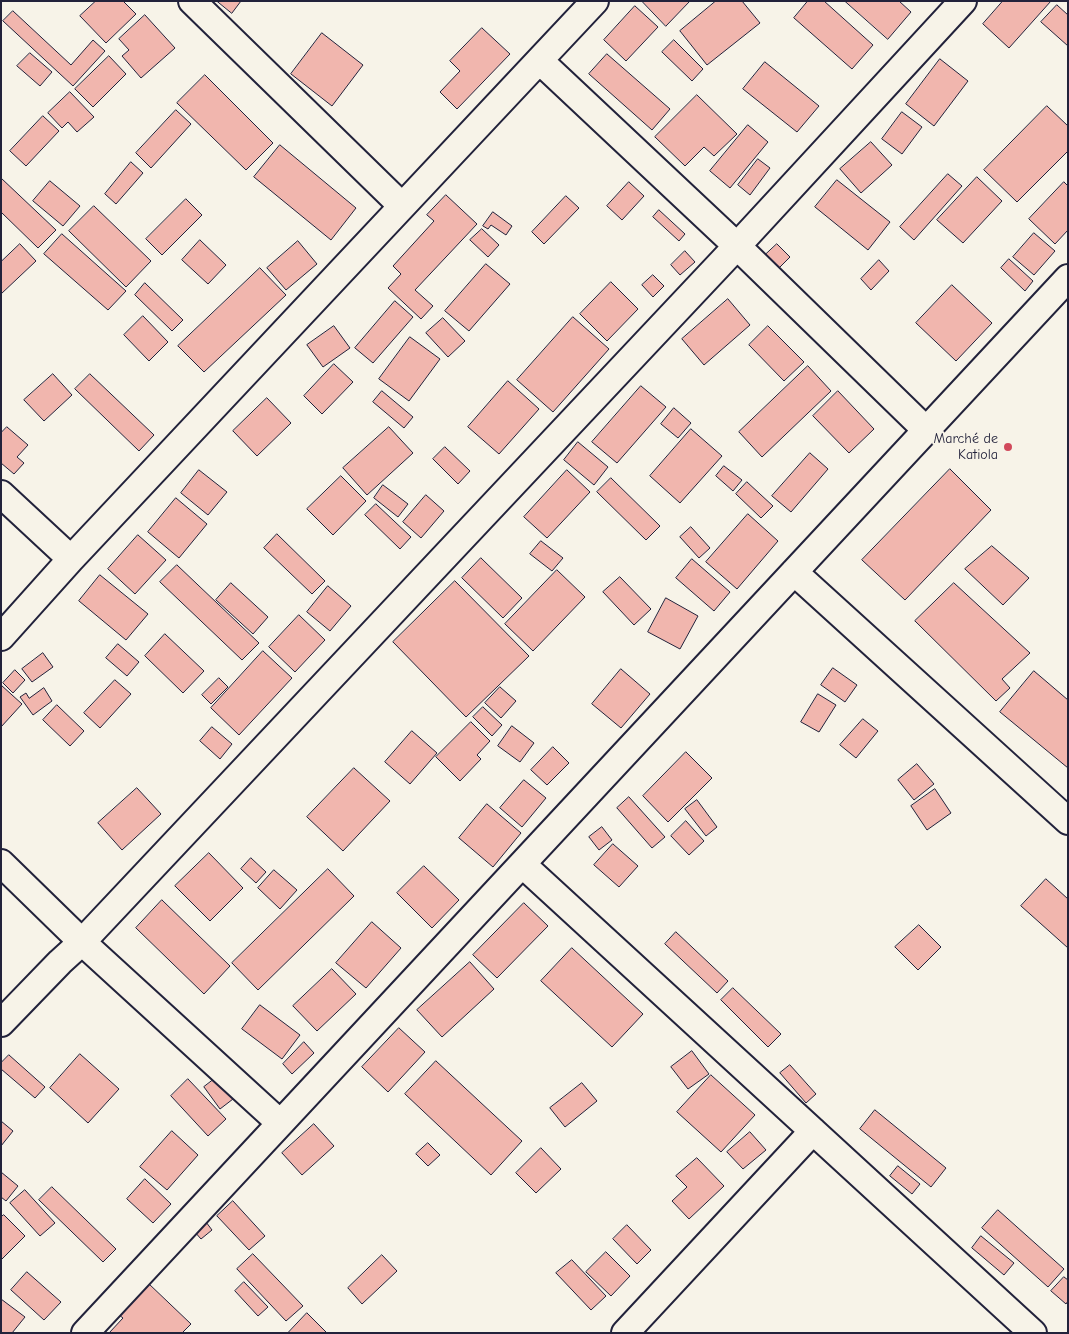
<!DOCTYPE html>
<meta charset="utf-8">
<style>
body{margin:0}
#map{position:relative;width:1069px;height:1334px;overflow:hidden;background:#f7f3e8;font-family:"Comic Neue",sans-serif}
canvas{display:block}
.frame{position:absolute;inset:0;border:2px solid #22223b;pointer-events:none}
</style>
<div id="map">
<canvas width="1069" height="1334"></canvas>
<div class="frame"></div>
</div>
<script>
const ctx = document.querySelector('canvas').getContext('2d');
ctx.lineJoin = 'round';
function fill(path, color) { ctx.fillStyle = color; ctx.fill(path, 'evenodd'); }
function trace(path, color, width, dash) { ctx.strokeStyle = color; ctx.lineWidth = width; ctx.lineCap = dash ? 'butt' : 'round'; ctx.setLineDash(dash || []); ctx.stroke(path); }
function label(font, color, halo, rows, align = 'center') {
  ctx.font = font + ' "Comic Neue",sans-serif'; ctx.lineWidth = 4; ctx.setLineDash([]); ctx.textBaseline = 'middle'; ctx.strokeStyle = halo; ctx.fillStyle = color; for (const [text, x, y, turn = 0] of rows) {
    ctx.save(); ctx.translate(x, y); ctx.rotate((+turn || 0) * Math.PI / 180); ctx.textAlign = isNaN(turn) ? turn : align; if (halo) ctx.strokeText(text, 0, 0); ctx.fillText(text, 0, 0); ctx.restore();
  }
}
const building = new Path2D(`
 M96,1H123L136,14L106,43L80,16Z
 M217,1H241L232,13Z
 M642,1H690L666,26Z
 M716,1H742L760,23L707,65L680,31Z
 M808,1H824L873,45L852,69L794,18Z
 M845,1H899L911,12L888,39Z
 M1003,1H1051L1009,48L983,24Z
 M1057,5L1068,15V46L1041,22Z
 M635,6L658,27L626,61L604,40Z
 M13,11L71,65L93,40L105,51L73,86L3,21Z
 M145,15L175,48L141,78L122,56L129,50L119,39Z
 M482,28L510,54L457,109L440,92L460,71L450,61Z
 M322,33L363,65L332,106L291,74Z
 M674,40L703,69L692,81L662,52Z
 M30,53L52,72L40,86L17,66Z
 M607,54L670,109L652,130L589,74Z
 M109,56L126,74L93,107L75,89Z
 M940,59L968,81L934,126L906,104Z
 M765,62L819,106L797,132L743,89Z
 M205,75L273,143L246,170L177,103Z
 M70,92L94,117L77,132L68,122L62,128L48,113Z
 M697,95L737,134L714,156L704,147L685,166L655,137Z
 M1047,106L1068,126V151L1017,202L984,170Z
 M176,110L191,124L151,168L136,153Z
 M902,112L922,127L902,154L882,139Z
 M43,116L59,131L26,166L10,151Z
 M748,125L768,142L730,188L710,171Z
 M871,142L892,165L861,193L840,169Z
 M280,145L356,208L331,240L254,177Z
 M758,159L770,168L750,195L738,185Z
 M131,162L143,173L116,204L105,194Z
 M948,174L962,186L914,240L900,227Z
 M977,177L1002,201L963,243L937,220Z
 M1,178L56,230L38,248L1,212Z
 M837,180L890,222L868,250L815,207Z
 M50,181L80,206L63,226L33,201Z
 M629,182L644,196L622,220L607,206Z
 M1064,182L1068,186V230L1055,244L1029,219Z
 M446,195L477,224L415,290L433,306L421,319L388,288L401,274L393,266L434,221L427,215Z
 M566,196L579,208L544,244L532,232Z
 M186,199L202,215L162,255L146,239Z
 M94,206L151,261L126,287L69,231Z
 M659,210L685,234L679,241L653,217Z
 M493,212L512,226L506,235L491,225L488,229L483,226Z
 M482,229L499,245L488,257L470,240Z
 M1034,233L1055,251L1034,275L1013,257Z
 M62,234L126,291L108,310L44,254Z
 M200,240L226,265L208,284L182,260Z
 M298,241L317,264L286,290L267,268Z
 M20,244L36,261L1,294V262Z
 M777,244L790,257L775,272L762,258Z
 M685,251L695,262L680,275L671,265Z
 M1009,259L1033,281L1025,291L1001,268Z
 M879,260L889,271L871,290L861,279Z
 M486,264L510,284L469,331L445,311Z
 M260,268L286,295L204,372L178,346Z
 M653,275L664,286L653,297L642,285Z
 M611,282L638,309L607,341L580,314Z
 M145,283L183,320L172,331L135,295Z
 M952,285L992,323L956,361L916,323Z
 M728,299L750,325L704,365L682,339Z
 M395,301L413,317L373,363L355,348Z
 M143,316L168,342L149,361L124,335Z
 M573,317L609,349L553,412L517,380Z
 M443,318L465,341L448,357L426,333Z
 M334,326L350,348L323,367L307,345Z
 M768,326L804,362L784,381L749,345Z
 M410,337L440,359L409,401L379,379Z
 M334,364L353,382L322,414L304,396Z
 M808,366L831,391L762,457L739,432Z
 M53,374L72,395L44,421L24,400Z
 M90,374L154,435L139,451L75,389Z
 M508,381L539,409L499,454L468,427Z
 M641,386L666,407L617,463L592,442Z
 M382,391L413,417L404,428L373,402Z
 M838,391L874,429L849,453L813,416Z
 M267,398L291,423L257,456L233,431Z
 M674,408L691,423L678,438L661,424Z
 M7,427L28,445L17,457L24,463L14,474L1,463V433Z
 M389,427L413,453L367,495L343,468Z
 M691,429L722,456L680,503L650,476Z
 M578,442L608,467L594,485L564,460Z
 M445,447L470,471L458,484L433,459Z
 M810,453L828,469L791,512L772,496Z
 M724,466L742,480L733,491L716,476Z
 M950,469L991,510L905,600L862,560Z
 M199,470L227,492L208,515L181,493Z
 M567,470L590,492L547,538L524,517Z
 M341,476L366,501L333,535L307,509Z
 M611,478L660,526L646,540L597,492Z
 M747,482L773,506L761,518L736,494Z
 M383,485L408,504L398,517L374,498Z
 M426,495L444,511L421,538L403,522Z
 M176,498L207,524L179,558L148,532Z
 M376,504L411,537L400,549L365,515Z
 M748,514L778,541L737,589L706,562Z
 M691,527L710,548L699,558L680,537Z
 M277,534L325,581L312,594L264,548Z
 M138,535L166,560L135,594L108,569Z
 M541,541L563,558L552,571L530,554Z
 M992,546L1029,578L1003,605L965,569Z
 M481,558L522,598L503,618L462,578Z
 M692,559L730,592L714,611L676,578Z
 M177,565L259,643L242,660L160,582Z
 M557,570L585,597L533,651L505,624Z
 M100,575L148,614L126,640L79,601Z
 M620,577L651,609L634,625L603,592Z
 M455,581L529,656L466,717L393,642Z
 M231,583L268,617L253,634L216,600Z
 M954,583L1030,653L1002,679L1010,688L996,701L915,621Z
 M328,586L351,606L330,631L307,612Z
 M666,598L698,616L680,649L648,632Z
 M299,615L325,640L295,672L269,647Z
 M165,634L204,671L183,693L145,656Z
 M118,644L139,662L127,676L106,658Z
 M263,651L292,678L239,735L211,708Z
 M43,653L53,667L32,682L22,669Z
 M833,668L857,685L845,702L821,685Z
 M621,669L650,694L621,728L592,704Z
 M15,670L25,680L13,693L3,683Z
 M1034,671L1068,700V768L1000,712Z
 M219,678L228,687L211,704L202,695Z
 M115,680L131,694L100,728L84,713Z
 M1,685L22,704L1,727Z
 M500,687L516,701L501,718L485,703Z
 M44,688L52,701L33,715L20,697L26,693L29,698Z
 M818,694L836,705L819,732L801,722Z
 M57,705L84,731L70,746L43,720Z
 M483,707L502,725L492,736L473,717Z
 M863,719L878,731L856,758L840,745Z
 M471,722L490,741L477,755L481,759L460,781L436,757Z
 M512,726L534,743L520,762L498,746Z
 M212,727L232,744L220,759L200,741Z
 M412,731L437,753L410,784L385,762Z
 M553,747L569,763L547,785L531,770Z
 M686,752L712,778L668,822L643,796Z
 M917,764L934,784L914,800L898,780Z
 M354,768L390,801L343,851L307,817Z
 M524,780L546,798L522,827L500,808Z
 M137,788L161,814L122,850L98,823Z
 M935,789L951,813L927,830L911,806Z
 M629,797L665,837L652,848L617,808Z
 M697,800L717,827L706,836L685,809Z
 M487,804L521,833L493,867L459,838Z
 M686,821L704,841L689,855L671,836Z
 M602,827L612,840L599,850L589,837Z
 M613,844L638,866L619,887L594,865Z
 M209,853L243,888L210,921L175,886Z
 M251,858L266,872L256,883L241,869Z
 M424,866L459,900L432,928L397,893Z
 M328,869L354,896L258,990L232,963Z
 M274,870L297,890L280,909L258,888Z
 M1046,879L1068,899V948L1021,906Z
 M162,900L230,966L204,994L136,928Z
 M524,903L548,926L497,978L473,955Z
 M372,922L401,948L366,988L336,963Z
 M919,925L941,947L918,970L895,947Z
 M676,932L728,981L717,993L665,944Z
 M572,948L643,1014L612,1047L541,981Z
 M470,962L494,989L442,1037L417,1010Z
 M332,969L356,994L317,1031L293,1006Z
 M733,988L781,1034L768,1047L721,1000Z
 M260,1005L300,1035L282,1059L242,1029Z
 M399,1028L425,1052L388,1092L362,1067Z
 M304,1042L314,1053L292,1074L283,1064Z
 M692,1051L709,1074L688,1089L671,1067Z
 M80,1054L119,1089L88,1123L50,1088Z
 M9,1055L45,1087L35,1098L1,1069V1063Z
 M436,1061L522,1141L491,1175L405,1094Z
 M790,1065L816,1094L806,1103L780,1073Z
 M711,1075L755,1115L721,1152L677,1112Z
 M217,1077L233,1099L220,1109L204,1087Z
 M188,1079L226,1119L208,1136L171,1096Z
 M582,1083L597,1101L565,1127L550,1108Z
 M875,1110L946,1168L931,1187L860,1129Z
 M1,1121L13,1131L1,1146Z
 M314,1124L334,1146L302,1175L282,1153Z
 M172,1131L198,1155L167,1190L140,1167Z
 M750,1132L766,1150L743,1169L727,1152Z
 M428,1143L440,1155L428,1166L416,1154Z
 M541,1148L561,1169L536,1193L516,1173Z
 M697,1158L724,1186L689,1219L672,1201L687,1187L676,1176Z
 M898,1166L920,1184L912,1194L890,1176Z
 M1,1172L18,1186L6,1201L1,1197Z
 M145,1179L171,1204L153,1223L127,1199Z
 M52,1187L116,1249L103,1262L39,1200Z
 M25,1190L55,1223L40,1236L10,1203Z
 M233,1201L265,1236L249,1250L217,1216Z
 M998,1210L1064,1269L1048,1287L982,1228Z
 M4,1215L25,1236L1,1260V1217Z
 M206,1222L212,1230L201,1239L194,1231Z
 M627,1225L651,1250L637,1264L613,1239Z
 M981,1236L1014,1263L1004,1275L972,1248Z
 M606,1252L630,1276L611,1296L586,1272Z
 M253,1254L303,1306L286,1321L237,1269Z
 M382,1255L397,1271L362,1304L348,1288Z
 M572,1260L606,1296L591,1310L556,1273Z
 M27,1272L61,1302L44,1320L11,1290Z
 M1064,1277L1068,1280V1301L1066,1304L1051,1291Z
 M244,1282L268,1307L258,1316L235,1291Z
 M148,1283L191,1324L182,1333H109L123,1318L119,1315Z
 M1,1299L25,1317L12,1333H1Z
 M307,1313L327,1333H288Z`);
fill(building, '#f1b6ae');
trace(building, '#22223b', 1);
const minor = new Path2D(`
 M192,1L402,206
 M540,61L737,246L926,430
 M1,494L71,559
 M794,572L1068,821
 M1,637L71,559L595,1
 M1,863L82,942L280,1123
 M522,864L1033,1333
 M1,1023L60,962L82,942L737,246L963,1
 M85,1333L1068,278
 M625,1333L813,1131`);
trace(minor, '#22223b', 30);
trace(minor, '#f7f3e8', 26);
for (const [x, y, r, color] of [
 [1008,447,5,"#d1495b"]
]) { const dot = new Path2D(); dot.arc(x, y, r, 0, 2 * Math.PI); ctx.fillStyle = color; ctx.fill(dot); trace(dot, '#f7f3e8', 2); }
label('14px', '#22223b', '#f7f3e8', [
 ["Marché de",998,439],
 ["Katiola",998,455]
], 'right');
</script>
